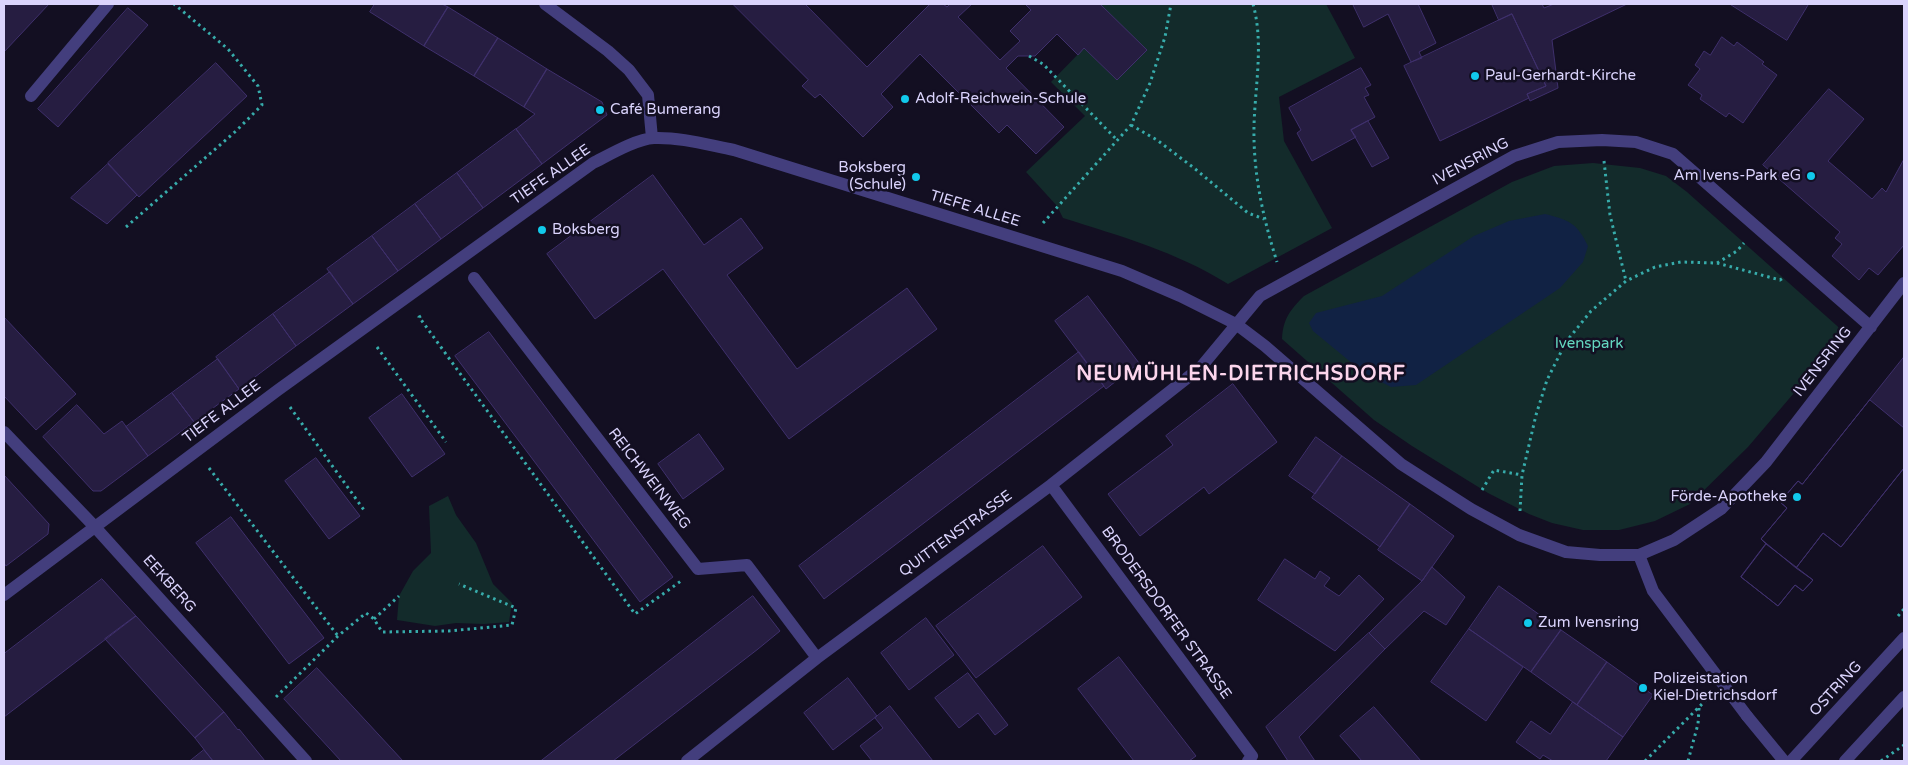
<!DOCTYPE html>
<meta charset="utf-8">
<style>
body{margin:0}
#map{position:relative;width:1908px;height:765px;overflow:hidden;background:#130f22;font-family:"Varela Round",sans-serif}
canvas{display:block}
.frame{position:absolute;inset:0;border:5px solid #dad3fc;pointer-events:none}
</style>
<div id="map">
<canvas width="1908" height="765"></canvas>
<div class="frame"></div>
</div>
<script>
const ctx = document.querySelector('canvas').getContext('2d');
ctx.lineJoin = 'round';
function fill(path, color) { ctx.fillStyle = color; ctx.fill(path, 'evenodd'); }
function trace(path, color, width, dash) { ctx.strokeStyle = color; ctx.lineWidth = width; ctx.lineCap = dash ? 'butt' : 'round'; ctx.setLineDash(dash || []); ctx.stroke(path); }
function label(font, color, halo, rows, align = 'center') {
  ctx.font = font + ' "Varela Round",sans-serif'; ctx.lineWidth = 5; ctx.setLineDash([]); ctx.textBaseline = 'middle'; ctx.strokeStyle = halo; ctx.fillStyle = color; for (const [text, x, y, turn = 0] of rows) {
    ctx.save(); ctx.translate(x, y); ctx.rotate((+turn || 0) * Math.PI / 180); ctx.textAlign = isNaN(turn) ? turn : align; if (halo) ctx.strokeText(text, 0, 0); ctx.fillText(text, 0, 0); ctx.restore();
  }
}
fill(new Path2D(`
 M1100,4H1326L1355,58L1279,97L1284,141L1332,228L1228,284C1177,252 1120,236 1063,218L1057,206L1026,172L1085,116L1051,82L1084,48L1117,80L1146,50Z
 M1593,163L1640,168L1666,176L1687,192L1845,333L1748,447L1690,504L1655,521L1619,530H1583L1552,523L1529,514L1488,493L1412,446L1374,420L1282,339C1283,319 1290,310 1304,296L1512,182L1554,166Z
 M448,496L456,515L476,543L493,584L512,603L509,622L484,624L456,623L435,626L397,620L399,596L413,571L431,553L429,506Z`), '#132b2b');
fill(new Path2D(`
 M1545,214C1569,220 1577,223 1588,246L1583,262L1560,288L1416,385L1391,387L1364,373L1313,331L1309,323L1316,313L1382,296L1474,236L1509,221Z`), '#124');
const building = new Path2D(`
 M4,4H49L4,52Z
 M375,4H442L448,7L424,46L370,12Z
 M733,4H805L867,67L930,4H943L947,7L950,4H972L958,17L1000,60L1020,41L1010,31L1031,10L1025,4H1100L1147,50L1117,80L1084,48L1078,55L1057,34L1035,56H1018L1006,68L1064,127L1036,154L1007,125L999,133L920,54L881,94L893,107L863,137L820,94L815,98L802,86L808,80Z
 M1353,4H1418L1436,43L1419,52L1422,58L1411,62L1388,14L1364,27Z
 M1492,4H1542L1544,8L1554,4H1627L1552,40L1558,88L1530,101L1527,94L1546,86L1512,14L1499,20Z
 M1730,4H1807L1808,5L1787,40Z
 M448,7L498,38L474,76L424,46Z
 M128,8L148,25L58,127L38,109Z
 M1512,14L1546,86L1527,94L1529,98L1440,141L1404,66Z
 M1722,37L1734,46L1737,42L1764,62L1762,64L1777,75L1743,123L1729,113L1726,117L1700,99L1702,95L1688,85L1700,69L1695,65L1704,51L1710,55Z
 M498,38L547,69L524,107L474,76Z
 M216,63L247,96L139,197L108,163Z
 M1361,68L1371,85L1365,88L1369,95L1364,97L1375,117L1351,130L1356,137L1312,161L1297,133L1301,130L1289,108Z
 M547,69L602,102L607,115L542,164L516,129L535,114L524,107Z
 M1829,89L1864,119L1828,161L1872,199L1882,188L1886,192L1904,159V245L1878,275L1869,268L1859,280L1832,256L1842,244L1835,238L1840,232L1763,165Z
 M1368,121L1389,158L1372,167L1351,130Z
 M516,129L542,164L483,208L457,173Z
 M108,164L137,195L107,224L71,198Z
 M457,173L483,208L441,239L415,204Z
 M653,175L704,245L741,218L763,248L727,275L797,369L907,288L937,329L789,439L663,269L595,319L547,254Z
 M415,204L441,239L398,271L372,236Z
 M372,236L398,271L353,304L327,269Z
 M330,272L353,304L296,346L273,314Z
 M1088,296L1139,363L1106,389L1055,321Z
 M273,314L296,346L239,389L216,357Z
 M4,317L76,394L36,430L4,396Z
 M489,332L673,577L640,602L455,356Z
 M1079,352L1104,386L824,599L799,566Z
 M1904,357V468L1841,547L1823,533L1796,568L1813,580L1803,591L1795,585L1778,606L1741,577L1766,544L1761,539L1787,508L1780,502L1798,481L1802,484Z
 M218,359L239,389L194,422L172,393Z
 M1233,384L1277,442L1209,494L1204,487L1140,536L1108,494L1173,445L1166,436Z
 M172,393L194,422L148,456L126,427Z
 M402,394L445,454L412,477L369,418Z
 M1870,400L1904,428V468L1841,547L1823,533L1796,568L1761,539L1787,508L1780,502L1798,481L1802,484Z
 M77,405L104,434L122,421L148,456L101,491H93L43,437Z
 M699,434L724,469L683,499L658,464Z
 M1316,437L1342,456L1315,494L1289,476Z
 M1342,456L1410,504L1380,547L1312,498Z
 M316,458L360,516L329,539L285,481Z
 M4,475L49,524L48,534L6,566L4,563Z
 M1410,504L1454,536L1422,581L1378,550Z
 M231,517L324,638L289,664L196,543Z
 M1766,544L1813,580L1803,591L1795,585L1778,606L1741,577Z
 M1043,546L1082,597L976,678L936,626Z
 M1285,559L1315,579L1320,571L1330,578L1324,586L1339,596L1359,575L1384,599L1335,651L1258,600Z
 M1432,567L1465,597L1446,625L1424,611L1385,649L1369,633L1422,581Z
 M102,579L136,616L4,717V654Z
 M1499,586L1561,630L1531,672L1469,629Z
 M753,596L780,631L758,649L613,761H541Z
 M136,616L224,712L195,738L105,639Z
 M926,618L954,655L909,690L881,653Z
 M1469,629L1523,667L1486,721L1431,682Z
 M1561,630L1607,662L1577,705L1531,672Z
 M1369,633L1385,649L1299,737L1315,761H1288L1266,727Z
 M1119,657L1196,756L1189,761H1134L1078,689Z
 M1607,662L1653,695L1623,737L1577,705Z
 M317,668L403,761H341L284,699Z
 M968,673L1008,725L995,735L978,713L959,728L935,698Z
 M848,678L877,716L833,750L804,713Z
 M1573,702L1623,737L1606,761H1553L1543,755L1540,759L1516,742L1531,721L1550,734Z
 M890,706L933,761H872L860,746L883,728L875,718Z
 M1374,707L1421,761H1362L1340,736Z
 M224,712L238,730L239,729L265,761H213L195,738Z
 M204,750L213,761H190Z`);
fill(building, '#261d41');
trace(building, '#3f306c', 1);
trace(new Path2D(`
 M1253,4C1264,43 1255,86 1254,126C1253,173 1263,218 1277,262
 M1029,56L1043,64L1117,140
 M1131,125L1157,140L1194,168L1248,213L1264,219
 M1604,161L1610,215L1626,281
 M1043,223L1131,125L1150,83L1165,37L1171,4
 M126,227L236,131L262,105L258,86L228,49L174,4
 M1717,263L1780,280L1783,278
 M421,316L419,317L635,614L681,581
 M377,347L446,442
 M290,407L364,510
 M209,468L338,636
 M1482,490L1494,470L1522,475
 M1520,511L1522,475L1536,415L1547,380L1566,342L1591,311L1626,281L1655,267L1681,262L1717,263L1737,251L1744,243
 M1898,616L1904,609
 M374,619L399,596
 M276,697L338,636L366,613L374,619L382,632L449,631L512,625L516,608L459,584
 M1645,761L1708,698
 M1688,761L1698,724L1699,708
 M1881,761L1904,745`), '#37acab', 3, [2.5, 4]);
trace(new Path2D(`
 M31,96L108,4`), '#433e7d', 12);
trace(new Path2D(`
 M545,4L608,51L629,70L648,95L652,138
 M474,278L698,569L747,565L817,658
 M4,432L95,527L306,761
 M1051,485L1252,756L1248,761
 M1639,555L1653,591L1747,716
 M4,595L278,390L593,163C609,155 636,139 654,138C680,137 708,145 734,150L1122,271L1180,296L1236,324L1265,346L1401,464L1471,509L1519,535L1566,552L1600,555H1639L1674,540L1721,509L1766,462L1904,283
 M687,761L817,658L1051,485L1201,367L1260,296L1514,156L1558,142L1602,140L1636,142L1673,154L1871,327`), '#433e7d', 12);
trace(new Path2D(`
 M1791,761L1904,638
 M1845,761L1904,697`), '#433e7d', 12);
trace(new Path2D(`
 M1747,716L1784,761`), '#433e7d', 12);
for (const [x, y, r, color] of [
 [1475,76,5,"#11c9eb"],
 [905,99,5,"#11c9eb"],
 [600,110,5,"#11c9eb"],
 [1811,176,5,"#11c9eb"],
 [916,177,5,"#11c9eb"],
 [542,230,5,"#11c9eb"],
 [1797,497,5,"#11c9eb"],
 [1528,623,5,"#11c9eb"],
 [1643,688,5,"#11c9eb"]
]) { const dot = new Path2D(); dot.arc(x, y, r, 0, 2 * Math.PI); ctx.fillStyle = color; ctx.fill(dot); trace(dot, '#130f22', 2); }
label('15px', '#dad3fc', '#130f22', [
 ["Paul-Gerhardt-Kirche",1485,76],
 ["Adolf-Reichwein-Schule",915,99],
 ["Café Bumerang",610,110],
 ["Boksberg",906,168,"right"],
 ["(Schule)",906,185,"right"],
 ["Am Ivens-Park eG",1801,176,"right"],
 ["Boksberg",552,230],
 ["Förde-Apotheke",1787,497,"right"],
 ["Zum Ivensring",1538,623],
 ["Polizeistation",1653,679],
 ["Kiel-Dietrichsdorf",1653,696]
], 'left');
label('15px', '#dad3fc', '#130f22', [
 ["IVENSRING",1471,162,-28],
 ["TIEFE ALLEE",551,175,-35],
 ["TIEFE ALLEE",975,209,17],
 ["IVENSRING",1823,362,-52],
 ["TIEFE ALLEE",222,412,-37],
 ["REICHWEINWEG",649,479,52],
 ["QUITTENSTRASSE",956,534,-36],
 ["EEKBERG",169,584,48],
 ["BRODERSDORFER STRASSE",1166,613,54],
 ["OSTRING",1836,689,-47]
]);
label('15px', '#64d7c0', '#130f22', [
 ["Ivenspark",1589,344]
]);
ctx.letterSpacing = '1px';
label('bold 20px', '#fcd5ec', '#130f22', [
 ["NEUMÜHLEN-DIETRICHSDORF",1241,375]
]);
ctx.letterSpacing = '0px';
</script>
